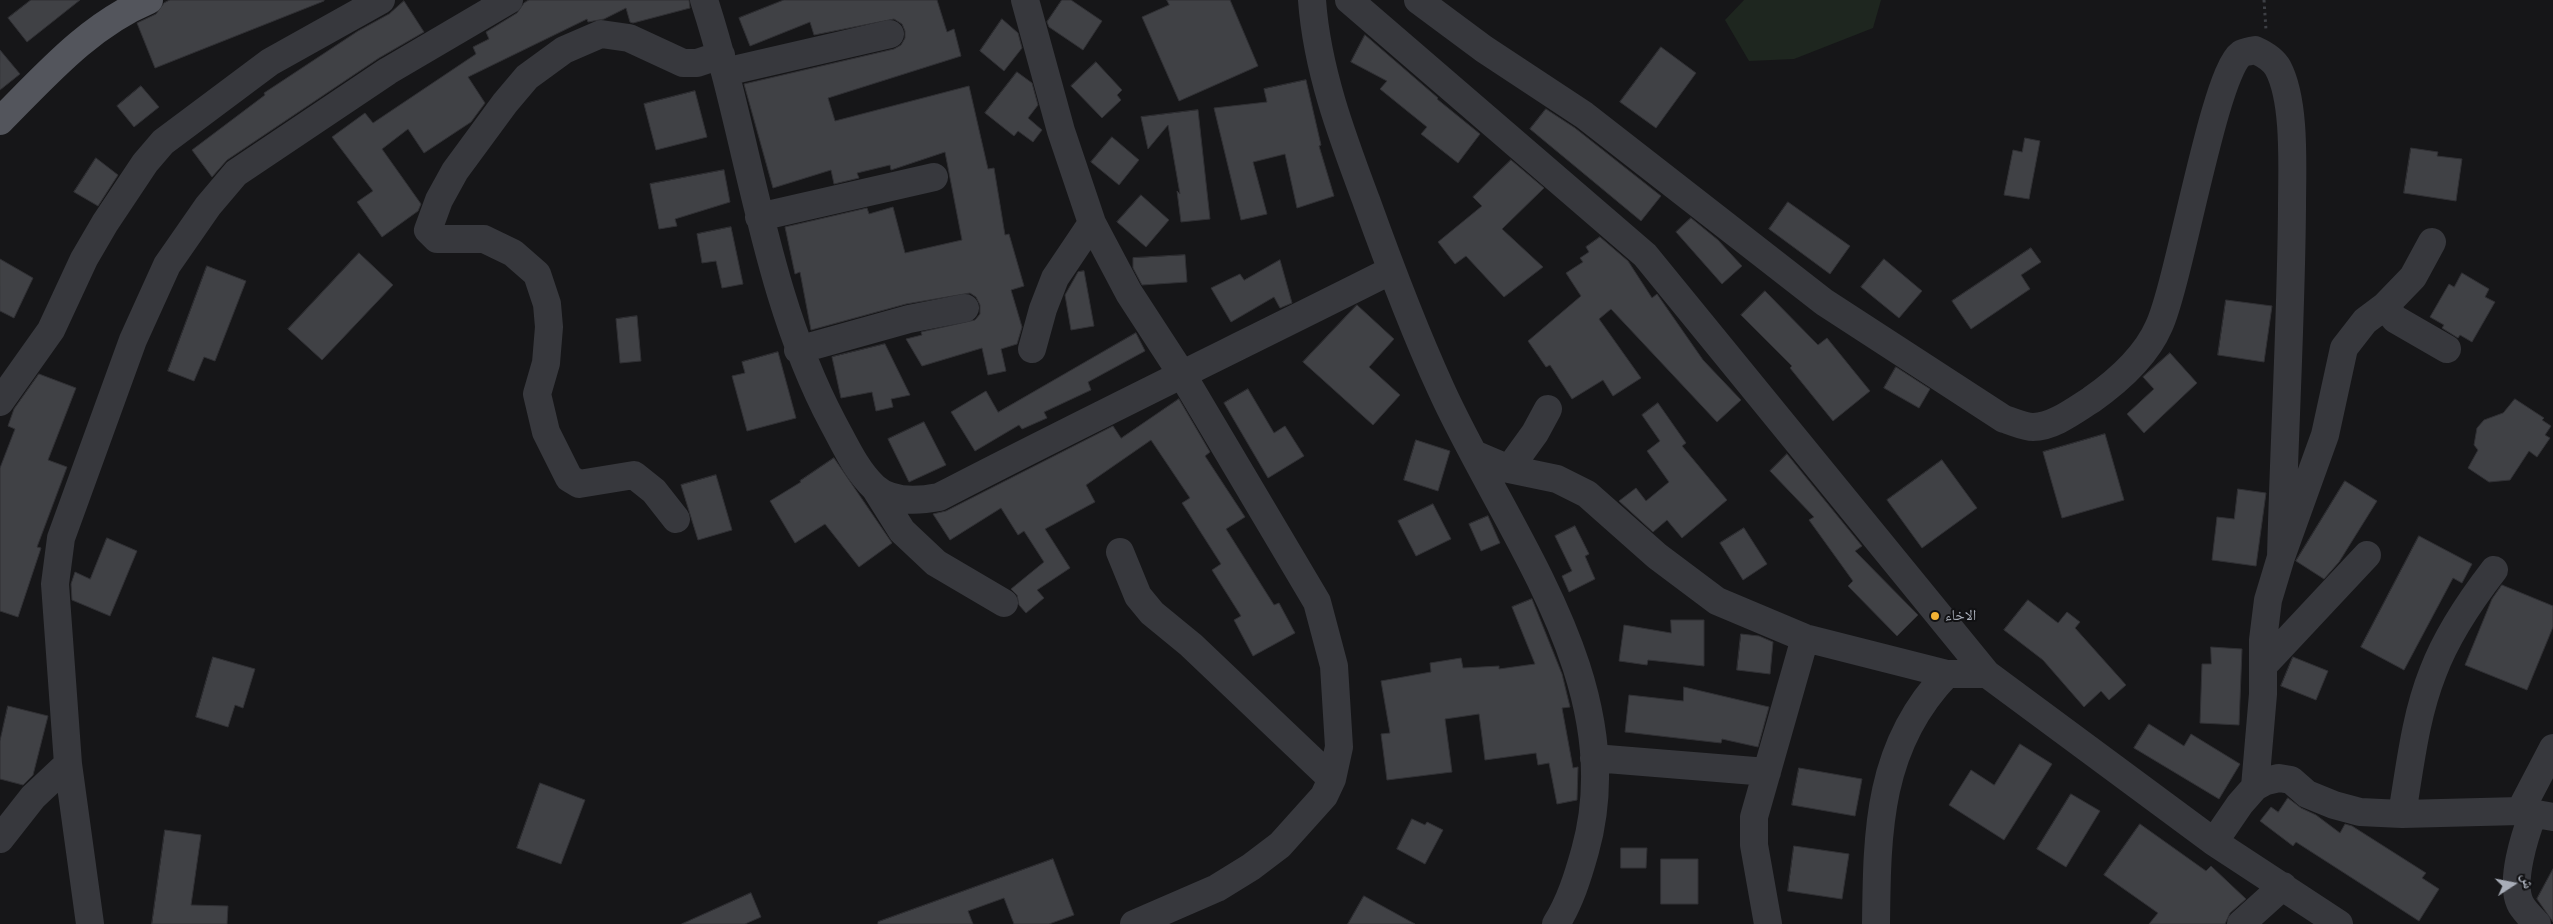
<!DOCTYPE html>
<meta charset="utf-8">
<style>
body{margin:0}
#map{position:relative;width:2553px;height:924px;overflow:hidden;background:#161618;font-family:"Roboto Condensed","Noto Naskh Arabic",sans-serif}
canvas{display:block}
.north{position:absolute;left:2488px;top:859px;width:50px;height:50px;-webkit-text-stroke:4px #111113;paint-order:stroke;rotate:79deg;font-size:14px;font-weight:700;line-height:20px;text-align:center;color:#a8adb8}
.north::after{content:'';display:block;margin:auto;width:18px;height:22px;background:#a8adb8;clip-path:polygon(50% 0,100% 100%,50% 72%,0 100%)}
</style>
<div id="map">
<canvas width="2553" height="924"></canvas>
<div class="north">ش</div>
</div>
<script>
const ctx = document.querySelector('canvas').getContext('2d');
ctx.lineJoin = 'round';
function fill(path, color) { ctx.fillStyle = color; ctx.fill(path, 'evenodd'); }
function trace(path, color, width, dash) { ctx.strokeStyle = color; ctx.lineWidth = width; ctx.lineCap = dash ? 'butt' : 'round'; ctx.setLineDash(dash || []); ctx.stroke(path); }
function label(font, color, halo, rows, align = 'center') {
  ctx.font = font + ' "Roboto Condensed","Noto Naskh Arabic",sans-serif'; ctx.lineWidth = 4; ctx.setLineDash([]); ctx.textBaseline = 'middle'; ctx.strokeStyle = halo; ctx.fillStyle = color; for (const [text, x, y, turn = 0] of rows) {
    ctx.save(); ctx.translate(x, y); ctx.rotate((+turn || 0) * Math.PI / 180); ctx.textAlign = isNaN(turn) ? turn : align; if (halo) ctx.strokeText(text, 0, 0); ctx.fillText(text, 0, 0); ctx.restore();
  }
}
fill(new Path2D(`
 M1744,0H1881L1873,28L1794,59L1749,61L1725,20Z`), '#1e261f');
const building = new Path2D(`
 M31,0H80L27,42L8,18Z
 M170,0H324V1L155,68L137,23L156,14L164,3Z
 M529,0H689L690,8L633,23L630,22L626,8L604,19L588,22L587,19L468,77L485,103L471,122L424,153L408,129L382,149L421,204L418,211L382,237L357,202L373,191L332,137L365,113L373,123L476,54L473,47L489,39L486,32L517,13L524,3Z
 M784,0H937L947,32L954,29L961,56L828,98L835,121L969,86L988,169L994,168L1005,235L1009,234L1024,286L1011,290L1022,327L1017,344L1001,349L1006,371L988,375L982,348L922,366L906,339L922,335L921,332L975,320L980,314V305L976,297L970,293L906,304L811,330L800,272L795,274L785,227L867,208L869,214L893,207L905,253L962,240L945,152L891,170L890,165L857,173L859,178L834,184L831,170L773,188L744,84L894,49L901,45L905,38V31L902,24L894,19L814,35L810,22L750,46L739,18Z
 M1062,0H1071L1102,21L1083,50L1049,27L1047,22Z
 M1167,0H1230L1258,66L1179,101L1142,17L1169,5Z
 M404,1L424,32L379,58L227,160L212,177L192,150L265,95L264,93L358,31L389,14Z
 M1002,19L1018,33L1022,48L1004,71L980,51Z
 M1365,35L1438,98L1437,99L1480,134L1458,163L1421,134L1427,127L1380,89L1387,81L1351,62Z
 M1661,47L1696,73L1656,128L1620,102Z
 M0,50L20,74L0,90Z
 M1096,62L1122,90L1117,95L1121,100L1102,118L1071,86Z
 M1017,72L1032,83L1038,105L1028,118L1042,130L1033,142L1018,131L1014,136L985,113Z
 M1306,80L1321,145L1319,146L1334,196L1297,208L1285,154L1253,162L1267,214L1241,220L1214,108L1267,102L1264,89Z
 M141,86L159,107L134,127L117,106Z
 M695,91L707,137L656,150L644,104Z
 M1546,109L1575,128L1661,196L1641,221L1530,129Z
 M1198,110L1210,219L1181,222L1177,191L1180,194L1168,125L1148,149L1141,117Z
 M1112,137L1139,160L1119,185L1091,162Z
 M2025,138L2040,141L2029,199L2004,195L2013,150L2022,152Z
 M2411,148L2438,152L2437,156L2462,159L2456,201L2404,193Z
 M96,158L118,175L98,206L74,192Z
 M1511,160L1544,188L1502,229L1543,267L1504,297L1466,256L1455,264L1438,242L1482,206L1473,197Z
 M724,170L730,202L675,219L677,226L659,229L650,184Z
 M1141,195L1169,220L1146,247L1117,222Z
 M1788,202L1850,246L1830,274L1769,229Z
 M1691,218L1718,240L1742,266L1722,284L1676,232Z
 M731,227L743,284L722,288L716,261L702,263L697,234Z
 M1600,237L1628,261L1652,298L1657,294L1703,360L1741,400L1717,422L1611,309L1599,319L1641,378L1613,396L1603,380L1572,399L1550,365L1546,367L1528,341L1581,296L1566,273L1583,262L1580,258L1589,252L1586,247Z
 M2031,248L2041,262L2021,275L2030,289L1971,329L1952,301Z
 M359,253L393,285L322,360L288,329Z
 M1185,255L1187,282L1142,285L1133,268V258Z
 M0,259L33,278L14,318L0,311Z
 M1884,259L1922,291L1899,318L1861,287Z
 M1280,260L1292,303L1280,308L1274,297L1231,322L1211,288L1240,274L1244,280Z
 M207,266L246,281L215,361L204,357L194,381L168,371Z
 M1084,271L1094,326L1071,330L1065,295L1078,272Z
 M2462,273L2489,289L2485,297L2495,302L2472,342L2460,335L2458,338L2442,328L2444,325L2430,317L2449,284L2454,287Z
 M1765,291L1818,345L1827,338L1870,391L1833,421L1790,368L1792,366L1741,315Z
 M2226,300L2272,306L2264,362L2218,355Z
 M1357,305L1394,339L1369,367L1400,395L1373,425L1303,362Z
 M637,316L641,361L620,363L616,319Z
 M1136,333L1145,351L1088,382L1091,390L1044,412L1047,418L1022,429L1019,425L975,451L951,412L986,391L998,412Z
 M885,344L910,395L891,399L893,407L876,411L872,392L841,398L832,357Z
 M778,352L796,418L747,431L732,376L745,373L742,362Z
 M2170,353L2197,383L2144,433L2127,414L2154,389L2143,377Z
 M1896,367L1930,389L1919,408L1884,388Z
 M39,374L76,388L48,460L67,467L37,547L41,548L18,617L0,611V468L15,429L8,426L14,409Z
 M1248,389L1274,433L1285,426L1304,456L1268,478L1224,403Z
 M1179,399L1210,452L1205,456L1245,517L1226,529L1274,605L1279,603L1295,633L1253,656L1234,620L1241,616L1212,570L1221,564L1182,503L1190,498L1151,440L1086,485L1095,502L1045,529L1070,568L1037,590L1044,598L1026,613L1019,605L1017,595L1011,589L1044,562L1024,531L1018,535L1001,508L950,540L933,514L946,511L1113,426L1121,438Z
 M2515,399L2544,418L2542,420L2551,426L2545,435L2550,438L2537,457L2529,451L2510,480L2489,482L2468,468L2478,450L2474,445L2477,428L2484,420L2503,413Z
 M1658,403L1686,443L1682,446L1727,500L1682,538L1667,520L1653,532L1619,501L1636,488L1646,501L1669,482L1647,451L1660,441L1642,415Z
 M924,422L946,465L909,482L888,439Z
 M2105,434L2124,500L2062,518L2043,452Z
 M1416,440L1450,451L1438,491L1404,480Z
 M1787,454L1862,546L1855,551L1918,615L1897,636L1848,586L1853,581L1809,520L1814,517L1770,471Z
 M834,458L892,543L859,567L825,524L795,543L770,501L801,482L800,481Z
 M1942,460L1977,508L1922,548L1887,500Z
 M716,475L732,530L698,540L681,485Z
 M2345,481L2377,501L2339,562L2324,579L2296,561Z
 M2238,489L2266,493L2256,566L2212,560L2217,517L2234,519Z
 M1433,504L1451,539L1416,556L1398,521Z
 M1488,516L1500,543L1481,551L1469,524Z
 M1575,526L1589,554L1585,556L1595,579L1569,592L1562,576L1572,571L1555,536Z
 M1744,528L1767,564L1743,580L1720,543Z
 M2419,536L2472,564L2462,583L2453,578L2404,670L2361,647Z
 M107,538L137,551L110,616L72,600L71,584L75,572L90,579Z
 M2502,585L2553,606V627L2527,690L2465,665L2492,599Z
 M1532,599L1562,674L1570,707L1562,708L1573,768L1578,767L1577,800L1557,804L1549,763L1538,765L1536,753L1485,760L1479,714L1445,719L1452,772L1387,780L1381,734L1390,733L1381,681L1431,672L1430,663L1461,658L1463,668L1499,666V669L1535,664L1512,607Z
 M2028,600L2058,623L2067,612L2080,622L2075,628L2126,685L2109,700L2101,691L2084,707L2043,660L2004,630Z
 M1671,620H1704V666L1648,660L1647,665L1619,661L1624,625L1671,633Z
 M1741,634L1759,636L1773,642L1770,674L1737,670Z
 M2211,647L2242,649L2239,725L2200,723L2202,664H2211Z
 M213,657L255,669L243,708L235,705L228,727L196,717Z
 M2293,657L2328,671L2316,700L2281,686Z
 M1684,687L1769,707L1758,747L1722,739L1721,743L1625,732L1629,695L1683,701Z
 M8,706L48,716L33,775L23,785L0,779V741Z
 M2149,724L2184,746L2191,734L2240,764L2219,799L2134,748Z
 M2020,744L2052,764L2004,840L1949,805L1971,770L1994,785Z
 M1799,768L1862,779L1855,816L1792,805Z
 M540,783L585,800L561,864L517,848Z
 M2071,794L2100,811L2066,867L2037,849Z
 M2288,798L2301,808L2316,815L2340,833L2345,824L2352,826L2426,873L2422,878L2439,889L2419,921L2296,842L2293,846L2260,821L2271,807L2278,812Z
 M1412,819L1425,825L1427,822L1443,830L1425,864L1397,849Z
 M2140,824L2206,871L2211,866L2246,899L2230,913L2225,924H2149L2158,913L2104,875Z
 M165,830L201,835L191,905L228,906L227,924H152Z
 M1794,846L1849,854L1842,899L1788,891Z
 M1621,848H1647L1646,868H1621Z
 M1053,859L1074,915L1049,924H1014L1004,898L968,911L973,924H878V922Z
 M1661,859H1698V904H1661Z
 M2553,869V922L2537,899Z
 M751,893L761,917L745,924H682Z
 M1364,896L1415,924H1348Z`);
fill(building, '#404145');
trace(building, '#303034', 1);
trace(new Path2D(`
 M2264,0L2266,30`), '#3d3f44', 3, [2.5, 4]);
trace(new Path2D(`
 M704,0C750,141 763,291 833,423C845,445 856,470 874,487C891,503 918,501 939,497C1089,419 1241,346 1392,270
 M1025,0L1061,131L1092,223L1129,293L1183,376L1317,602L1334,666L1339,747L1332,779L1324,796L1280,845L1251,867L1217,888L1134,924
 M1312,0C1317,70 1342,136 1366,200C1389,264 1413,328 1441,389C1506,533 1632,684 1585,851C1578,876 1570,902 1556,924
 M1349,0L1645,255L1987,674L2214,842L2339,924
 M1418,0L1484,49L1584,115L1824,302L2004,419C2012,421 2024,427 2033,427C2053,427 2075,410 2091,400C2118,381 2146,356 2159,326C2180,280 2214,73 2241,54C2244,52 2251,51 2255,50C2264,54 2273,59 2278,68C2296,102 2292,170 2292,208C2291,324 2284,441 2281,557
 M725,72L890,34
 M759,217L934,177
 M2385,306L2395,319L2447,349
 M1032,349L1043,309L1055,278L1092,223
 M798,350L909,319L965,308
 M0,402L51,330L84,259L105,223L145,163L163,142L270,62L381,0
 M1476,455L1509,469L1557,479L1587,494L1657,556L1717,601L1805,638L1947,674H1987
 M1509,469L1535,433L1548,409
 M875,488L902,531L936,563L1004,603
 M676,519L654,491L634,475L579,484L569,478L546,432L537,394L546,363L549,327L547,304L537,274L513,253L484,239H437L428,230L439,200L455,171L505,103L527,77L564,50L601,34L629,38L683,63H697L721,55
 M1120,552L1138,596L1152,613L1191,645L1332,779
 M2263,666L2367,555
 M1594,758L1767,772
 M2255,787L2263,694V640L2268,600L2281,557L2325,435L2344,348L2365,321L2385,306L2413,277L2432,242
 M2520,811L2553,748
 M2402,814C2410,767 2415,717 2433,672C2447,635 2470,601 2494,570
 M2533,814C2525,835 2510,881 2520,903C2523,910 2532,918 2537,924
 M0,839L33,797L68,764
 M2214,842L2240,804L2255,787L2266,781L2279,778L2291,780L2307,794L2334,805L2360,812L2402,814L2520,811L2553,817
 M90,924L68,764L55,584L61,538L133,340L167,265L208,206L236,173L388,71L509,0
 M1768,924L1754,845V817L1805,638
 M1876,924C1877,830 1878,745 1947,674
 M2241,924L2283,886`), '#37383d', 28);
trace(new Path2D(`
 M0,121C45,76 89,25 149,0`), '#53555c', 28);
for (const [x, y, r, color] of [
 [1935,616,5,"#f2b134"]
]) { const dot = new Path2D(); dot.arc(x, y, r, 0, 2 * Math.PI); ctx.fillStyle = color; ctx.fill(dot); trace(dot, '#111113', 2); }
label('15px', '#a8adb8', '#111113', [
 ["الاخاء",1945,616]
], 'left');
</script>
